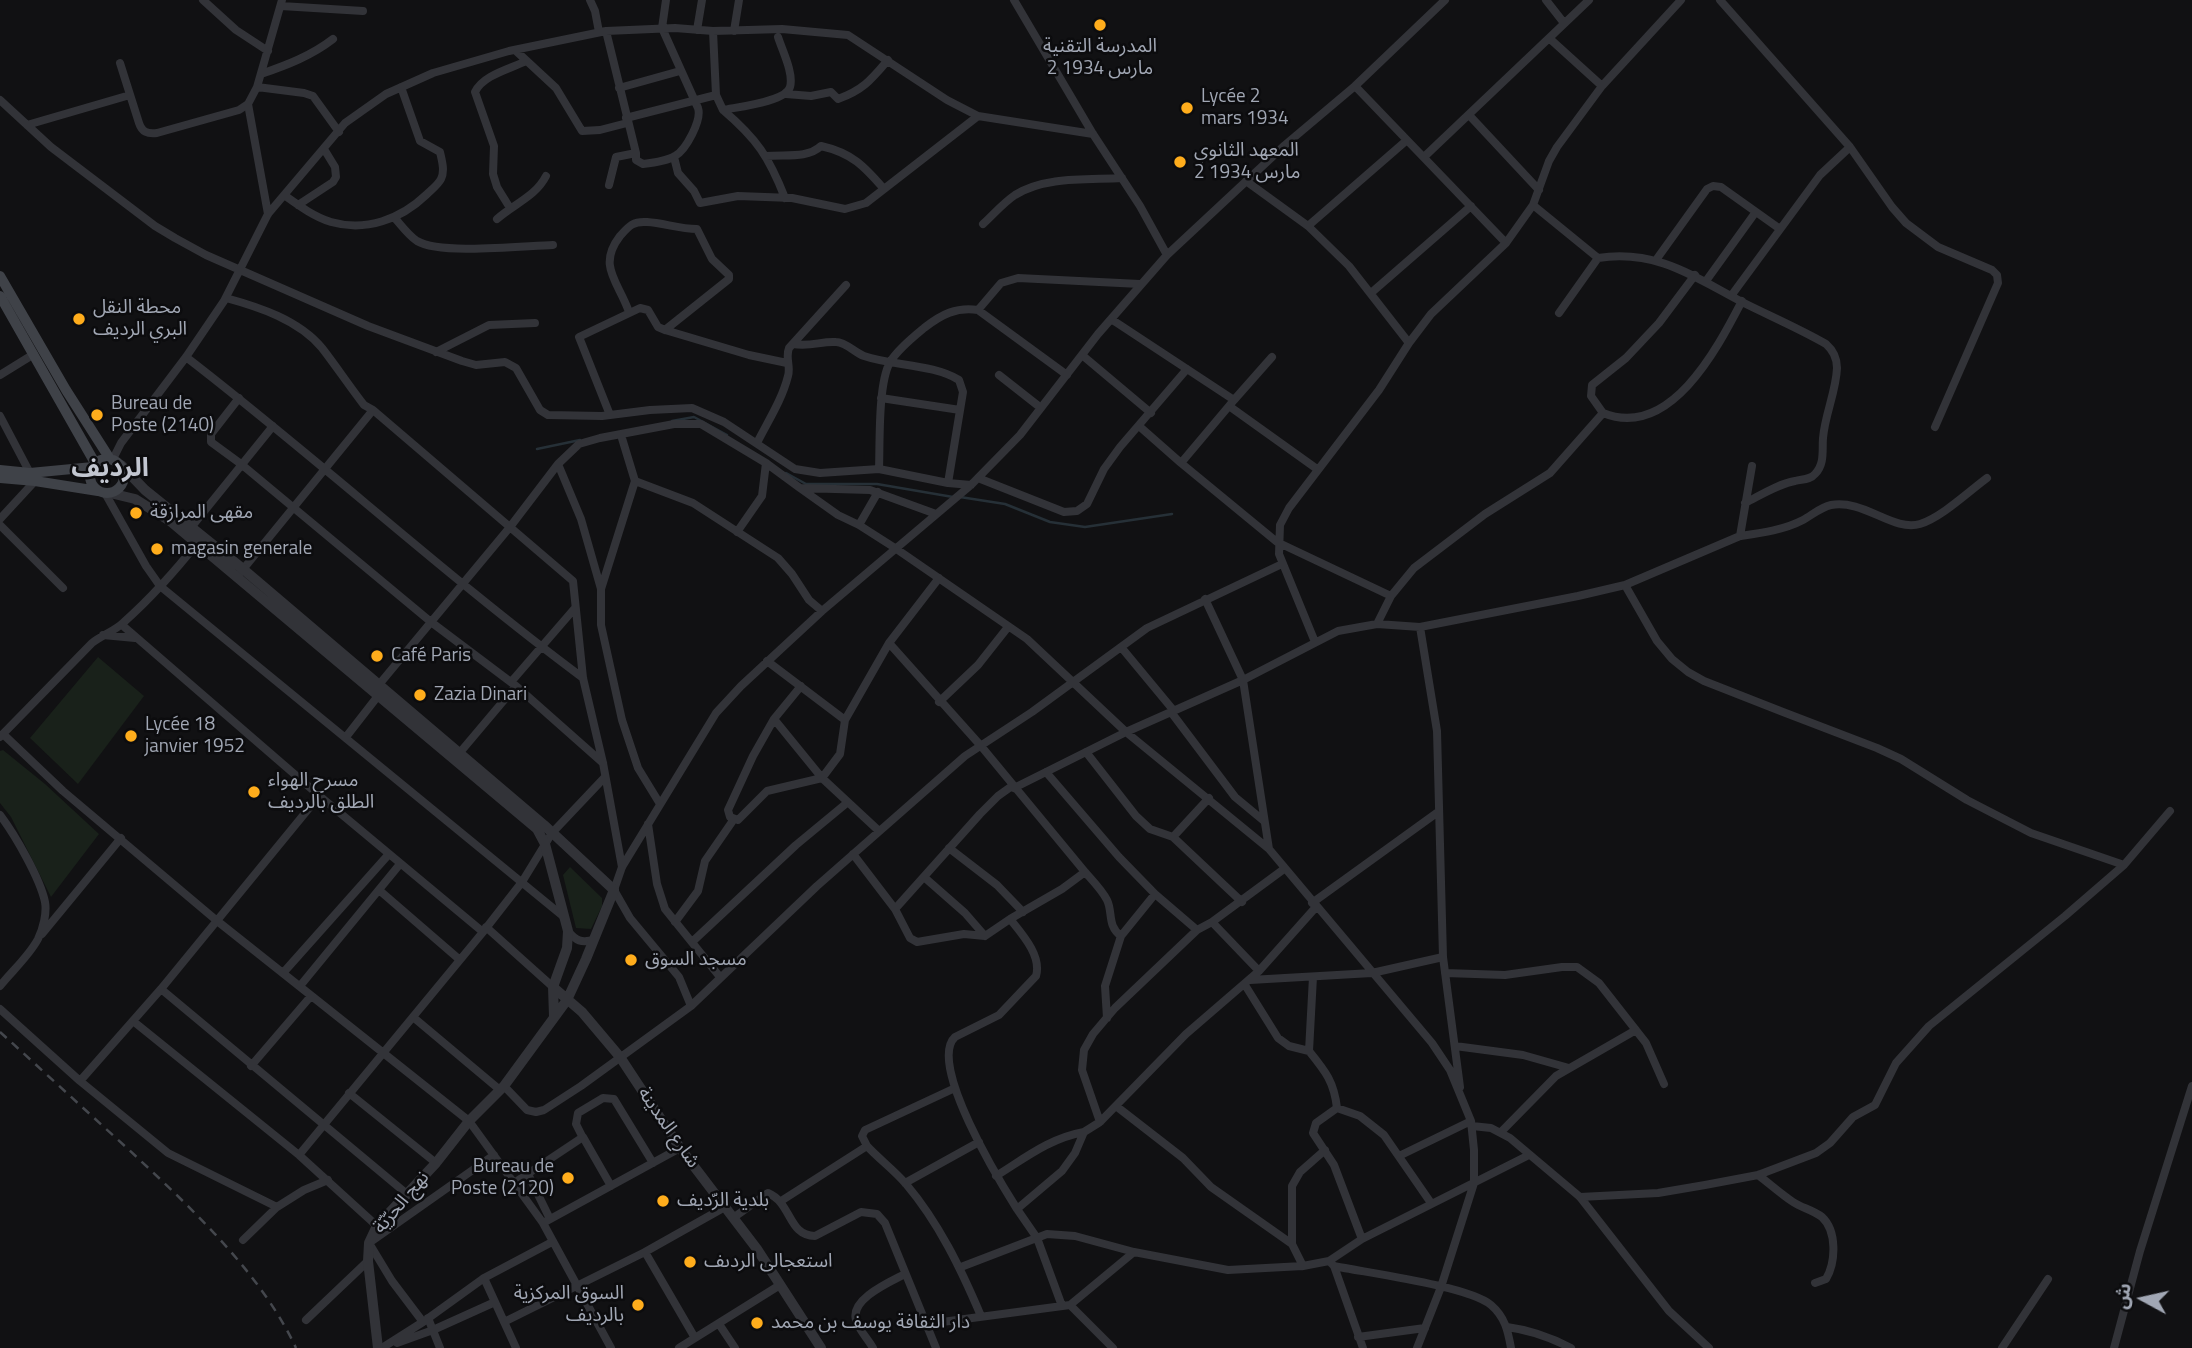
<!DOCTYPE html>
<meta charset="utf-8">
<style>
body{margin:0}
#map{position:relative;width:2192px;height:1348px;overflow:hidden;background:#111113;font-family:"Titillium Web","Noto Sans Arabic",sans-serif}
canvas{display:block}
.north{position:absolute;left:2108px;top:1264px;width:70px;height:70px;-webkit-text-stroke:5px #0c0c0e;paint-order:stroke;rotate:278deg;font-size:19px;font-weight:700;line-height:28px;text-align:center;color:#a1a7b4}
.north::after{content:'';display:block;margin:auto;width:24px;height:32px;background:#a1a7b4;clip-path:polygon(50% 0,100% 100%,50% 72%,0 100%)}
</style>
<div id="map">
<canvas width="2192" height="1348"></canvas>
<div class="north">ش</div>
</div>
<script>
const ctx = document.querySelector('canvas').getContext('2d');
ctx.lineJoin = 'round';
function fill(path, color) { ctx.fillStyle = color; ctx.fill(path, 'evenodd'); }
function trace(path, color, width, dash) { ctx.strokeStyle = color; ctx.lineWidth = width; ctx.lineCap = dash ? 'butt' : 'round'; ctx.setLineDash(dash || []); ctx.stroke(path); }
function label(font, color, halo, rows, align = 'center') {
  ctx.font = font + ' "Titillium Web","Noto Sans Arabic",sans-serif'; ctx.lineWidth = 5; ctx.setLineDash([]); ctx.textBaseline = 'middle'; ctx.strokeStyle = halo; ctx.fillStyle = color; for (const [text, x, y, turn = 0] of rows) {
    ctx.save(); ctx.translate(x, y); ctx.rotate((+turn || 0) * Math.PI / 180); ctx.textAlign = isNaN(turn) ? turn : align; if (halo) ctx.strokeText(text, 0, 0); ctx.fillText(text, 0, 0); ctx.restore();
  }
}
fill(new Path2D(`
 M98,657L144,696L78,784L30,738Z
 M3,750L45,784L99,834L51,897L11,817L0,803V751Z
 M570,867L602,898V906L591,929L576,928L563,875Z`), '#19211a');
trace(new Path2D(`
 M672,421L694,417L727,435
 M537,449L580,440
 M786,473L806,484H877L953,497
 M960,497L1005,504L1050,522L1085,527L1172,514`), '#263037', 2.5);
trace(new Path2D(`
 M203,0L236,30L268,51
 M590,0L595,11L599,32
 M1014,0L1093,134L1140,206L1167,255
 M1546,0L1564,23
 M1720,0L1850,147L1892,207L1906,223L1938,247L1992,270L1997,275L1998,283L1935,427
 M281,6L363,11
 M697,30L702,0
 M606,31L636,153
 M713,31L716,95L723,110C737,107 786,102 790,87C794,73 782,50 778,37
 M734,31L739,0
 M1549,38L1602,86
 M515,50L556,88L582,131L600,130L627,123
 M120,63L139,123C142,132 147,134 157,133L239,110L248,104L257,87L282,0
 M261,74C287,65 311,56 333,39
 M1355,86L1506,243
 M257,87L304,93L313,96L339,132
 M619,88L680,71
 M786,94L811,96L831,92L838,99C863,90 871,80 888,60
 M0,100L51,147L155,226L175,238L206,255L368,326L462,361L476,365L505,362L516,368L540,410L548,415L602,416L650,410L692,408L724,422L795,469L820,473L879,469L948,483L971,485
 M248,104L268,214
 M723,110C757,139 769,157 785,198
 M1469,115L1539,190
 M626,118L716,95
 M27,125L130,95
 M766,156C785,154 807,159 821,146C852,153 864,166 884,189
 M674,157L678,173L694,191L700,203L738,196L792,198L845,209L866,203L978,116
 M1424,157L1589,0
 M1246,181L1308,226L1349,266L1409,343L1379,390L1289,508L1280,525L1279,554L1315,642
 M609,185L616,157L636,153V160L643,164C652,163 667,161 675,156C686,150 702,120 698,108L662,28L666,0
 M284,195C298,205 314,217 331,222C366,232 401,219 426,195C431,190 438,185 441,179C445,171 442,161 440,152L420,141L401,87
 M298,205L333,182L336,177L335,167L324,149
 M1533,205L1549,161L1557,147L1602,86L1681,0
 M510,208L497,187L493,174L494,146L475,92C483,75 510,69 526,61
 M394,217C401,225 408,235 417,241C440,255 522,246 553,245
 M497,219C514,204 536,196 546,176
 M983,224C993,215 1003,203 1015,195C1045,176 1088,180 1122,178
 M1308,226L1407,140
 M1656,260L1707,189L1713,186L1721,187L1780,229
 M1706,281L1755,213
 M1371,293L1471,206
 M1731,296L1820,175L1850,147
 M226,298C259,307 299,320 322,348C336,366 350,387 364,405L373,410L573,581L583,678L603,763L622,867
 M978,310L1067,375
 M629,312C618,281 597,266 620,236C629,226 633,221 647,222C664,223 679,229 697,229L712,259L729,275V279L665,330
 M1559,313L1598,258
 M1111,319L1234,400L1229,406L1317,469
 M1409,343L1431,314L1506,243L1533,205L1598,258C1657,249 1694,277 1744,303C1772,317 1800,329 1826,344C1834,351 1837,358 1837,368C1836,392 1825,414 1823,438C1822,450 1825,464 1815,474C1810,480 1802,479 1795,481C1778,484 1761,495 1745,503
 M793,344C811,347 821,341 836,342C846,342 855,353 864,356C893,366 933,364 959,380L963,392L948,483
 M436,352L489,325L535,323
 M1082,355L1151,413
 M186,357C321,461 447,577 583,678
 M0,375L34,354
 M999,375L1041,408
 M239,398L211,434V442L241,464L431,622L516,686L603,763
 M881,398L960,410
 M1234,400L1272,357
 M1229,406L1181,463L1277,542L1391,596
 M1603,413L1591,396L1592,385L1626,358L1659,323L1695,275
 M610,415L579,337L640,308L648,310L658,327L665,330L749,355L787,363
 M0,416L30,473
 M1139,426L1181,463
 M621,435L635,481
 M757,443C768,421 782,400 788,376C791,366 785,358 789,348L846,285
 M113,459L121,443L186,357L224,301L268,214L345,123L386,94L433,73L509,51L606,31L675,28L713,31L782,29L848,35L947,100L978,116L1093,134
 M879,469C880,441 878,384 890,362C898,349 913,337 924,328C942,314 956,307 978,310L1001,283L1018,278L1140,284
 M978,478L1064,512L1077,511L1087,504L1104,469L1120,447L1187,369
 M800,488L838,515L859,525L895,548L1027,639L1126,732L1269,849
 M105,493L146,566L160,586L564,917
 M0,519L35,481
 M0,525L63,588
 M859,525L878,492
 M189,530L273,426
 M737,532L762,496L766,463
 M1740,536C1761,533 1784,530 1803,520C1812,515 1821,507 1831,505C1864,499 1893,532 1920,524C1942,517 1968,492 1987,478
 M240,573L373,410
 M1625,585L1657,641L1672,659L1688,672L1704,681L1783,712L1877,748L1901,759L1967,800L2031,833L2124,865
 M601,589L635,481L693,503L778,558L792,574L809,600L822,611
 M1205,599L1243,680L1269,849L1432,1043L1450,1070L1471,1121L1474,1150V1183L1441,1287L1417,1348
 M1377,624L1391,596L1414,568L1485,514L1550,473L1603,413C1670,440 1717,349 1742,301
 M122,625L322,798L483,932
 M1420,627L1437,731L1443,957L1460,1087
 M103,635L135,638
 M889,643L981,746L1085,872
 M1121,647L1174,711
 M767,661L845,720L889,643L939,578
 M511,682L575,608
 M801,686L774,719L753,756L728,810L730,817L738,820L767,791L822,778L840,754L845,720
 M377,687L510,527L558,464
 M939,702L978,665L1008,627
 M1171,712L1235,797L1264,821
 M774,719L822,778L879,831
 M3,734L63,791L216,920L469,1121L543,1223L611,1348
 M0,737L92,643C102,635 115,631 124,622C151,598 176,570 199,541
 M346,737L381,692
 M1086,752L1136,816L1150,829L1173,837L1242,902
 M457,756L516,686
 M1046,772L1119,857L1155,894
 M1014,788L1126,732L1243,680L1338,631L1377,624L1420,627L1578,596L1625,585L1740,536L1752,466
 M660,804L638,768L622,720L601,625V589L581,519L558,464L579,444L600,438L674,424H701L766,463L800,488L870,490L936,514
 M0,815C15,835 40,878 45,902C47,913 43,929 38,939C29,956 12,971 0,986
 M648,824L657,884L665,909L720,977
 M1173,837L1209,798
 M949,848L997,885L1023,912
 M853,854L895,909L910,938L917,942L964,934L985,936L1010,919
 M924,877L965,913L985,936
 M379,890L460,960
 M1312,903L1438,812
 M895,909L980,814L998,796L1012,786
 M675,922L698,891L705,861L734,819
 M1212,922L1284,869
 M486,927L553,987
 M568,931C576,941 581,943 594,940
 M42,934L121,838
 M692,942L796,845L848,802
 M283,973L389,854
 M1445,973L1505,975L1562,967H1577L1599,983L1646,1043L1664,1084
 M1313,977L1309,1051C1326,1072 1334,1082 1337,1108L1316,1123L1313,1133L1334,1165L1362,1239
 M1250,980L1372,973L1443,957
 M1245,985L1278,1038L1289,1046L1309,1051
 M300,986L400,864
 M161,989L407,1194
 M691,1006L679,977L630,918L614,890L622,867L716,713L741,686L822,611L971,485L1020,435L1098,334L1167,255L1285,145L1355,86L1445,0
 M0,1009L80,1081L168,1153L277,1207L304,1190L328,1180
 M413,1017L500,1090
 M1107,1018L1105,986L1121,936
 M133,1021L299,1155L377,1226
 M1455,1046L1523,1055L1569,1068
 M251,1066L311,996
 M80,1081L161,989L319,796
 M504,1086L527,1110L536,1112L544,1110L581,1086L691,1006L817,886L965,756L1032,712L1147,628L1282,564
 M349,1093L436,1163
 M1116,1106L1183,1158L1211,1187L1292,1244
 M1337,1108L1360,1116L1384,1135L1431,1203
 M1100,1122L1082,1070L1084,1050L1093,1034L1115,1008L1197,930
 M1472,1126L1491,1128L1510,1138L1580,1197L1669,1311L1709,1348
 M1501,1132L1556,1076L1636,1030
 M583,1138L576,1124L578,1113L603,1098L614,1099L653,1163
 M867,1146C879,1159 894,1170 906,1184C939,1223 961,1269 981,1316
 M299,1155L483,932L522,882L552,833L605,777
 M1399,1156L1471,1121
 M528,1174L550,1219
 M1758,1175C1770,1184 1781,1194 1793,1202C1802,1208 1813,1210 1822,1217C1837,1231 1836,1262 1826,1279L1815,1283
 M996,1176C1025,1158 1050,1138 1084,1132
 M514,1183L583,1137L611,1186
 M905,1183L979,1142
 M1580,1197L1658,1193L1705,1185L1758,1175L1816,1153L1830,1143L1853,1117L1875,1105L1896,1063L1929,1026L2065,916L2124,865L2170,811
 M781,1201L867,1146L862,1136L865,1130L955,1088
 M1017,1209C1000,1182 927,1063 955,1037L999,1015L1036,976C1042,956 1022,934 1010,919L1062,889L1085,872C1093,881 1102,890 1107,900C1113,912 1107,926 1121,936L1155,894L1197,930L1212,922L1259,971L1316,907
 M733,1218L768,1193C792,1203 788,1236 815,1236L861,1212L877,1214L885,1223L936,1348
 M543,1223L680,1148
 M243,1240L277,1207
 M645,1252L695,1338
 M1331,1263L1334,1266L1363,1348
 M1303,1266L1292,1244V1186L1300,1172L1325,1150
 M1334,1266C1368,1273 1468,1286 1491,1305C1505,1317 1508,1331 1511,1348
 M961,1267L1047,1234L1075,1236L1134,1252
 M484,1278L516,1348
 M1070,1305L1134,1252L1228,1270L1303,1266L1329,1261L1362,1239L1529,1155
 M1062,1306L1037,1238L1017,1209L1062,1171L1075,1153L1084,1132L1100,1122L1186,1034L1259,971
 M428,1318L440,1348
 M306,1320L368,1261
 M423,1322L392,1281L369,1243L494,1155
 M504,1322L645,1252L725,1207
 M719,1324L735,1348
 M927,1324L1070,1305L1113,1348
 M1507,1327C1530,1330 1550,1337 1571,1348
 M1358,1337L1425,1328
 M397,1343L433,1330L495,1302
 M382,1348L423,1322L484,1278L552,1242
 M679,1348L780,1285
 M873,1348C868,1339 858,1329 856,1320C850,1299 890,1282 905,1274
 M2002,1348L2048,1279
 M2114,1348L2140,1251L2192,1086`), '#323338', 8);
trace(new Path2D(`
 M121,465L145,490L243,569L544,825L614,890L586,959L567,1000L504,1086L469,1121L436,1163L377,1226L369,1243L368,1261L378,1348
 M110,493L135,499L170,521L537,829L545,844L568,931L567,948L553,987L554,1016
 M553,987L582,1012L620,1057L680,1148L757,1249L821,1348`), '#323338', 10);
trace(new Path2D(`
 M0,276L66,390L110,459
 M0,296L95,463
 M90 476a17 17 0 1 1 34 0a17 17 0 1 1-34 0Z
 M0,470L30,473L93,467
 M0,478L35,481L98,491`), '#3f4248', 10);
trace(new Path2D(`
 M0,1032C42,1070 84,1109 127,1148C188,1205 260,1271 296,1348`), '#44474d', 2.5, [9, 7]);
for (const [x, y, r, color] of [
 [1100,25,7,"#ffad1c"],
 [1187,108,7,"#ffad1c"],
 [1180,162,7,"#ffad1c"],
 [79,319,7,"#ffad1c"],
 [97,415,7,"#ffad1c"],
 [136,513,7,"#ffad1c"],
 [157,549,7,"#ffad1c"],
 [377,656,7,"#ffad1c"],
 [420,695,7,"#ffad1c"],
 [131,736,7,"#ffad1c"],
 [254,792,7,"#ffad1c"],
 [631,960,7,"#ffad1c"],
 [568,1178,7,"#ffad1c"],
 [663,1201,7,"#ffad1c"],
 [690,1262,7,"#ffad1c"],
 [638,1305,7,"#ffad1c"],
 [757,1323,7,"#ffad1c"]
]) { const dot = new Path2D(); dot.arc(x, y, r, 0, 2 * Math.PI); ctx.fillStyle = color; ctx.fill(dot); trace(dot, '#0c0c0e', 2.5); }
label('19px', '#a1a7b4', '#0c0c0e', [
 ["المدرسة التقنية",1100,47,"center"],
 ["2 مارس 1934",1100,69,"center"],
 ["Lycée 2",1201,97],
 ["mars 1934",1201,119],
 ["المعهد الثانوي",1194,151],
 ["2 مارس 1934",1194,173],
 ["محطة النقل",93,308],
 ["البري الرديف",93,330],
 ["Bureau de",111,404],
 ["Poste (2140)",111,426],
 ["مقهى المرازقة",150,513],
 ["magasin generale",171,549],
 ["Café Paris",391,656],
 ["Zazia Dinari",434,695],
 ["Lycée 18",145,725],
 ["janvier 1952",145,747],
 ["مسرح الهواء",268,781],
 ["الطلق بالرديف",268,803],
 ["مسجد السوق",645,960],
 ["Bureau de",554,1167,"right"],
 ["Poste (2120)",554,1189,"right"],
 ["بلدية الرّديف",677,1201],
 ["استعجالى الردىف",704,1262],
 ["السوق المركزية",624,1294,"right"],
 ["بالرديف",624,1316,"right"],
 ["دار الثقافة يوسف بن محمد",771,1323]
], 'left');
label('19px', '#a1a7b4', '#0c0c0e', [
 ["شارع المدينة",668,1128,55],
 ["نهج الحرّيّة",402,1203,-50]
]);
label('bold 26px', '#c2c6d0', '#0c0c0e', [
 ["الرديف",110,470]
]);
</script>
